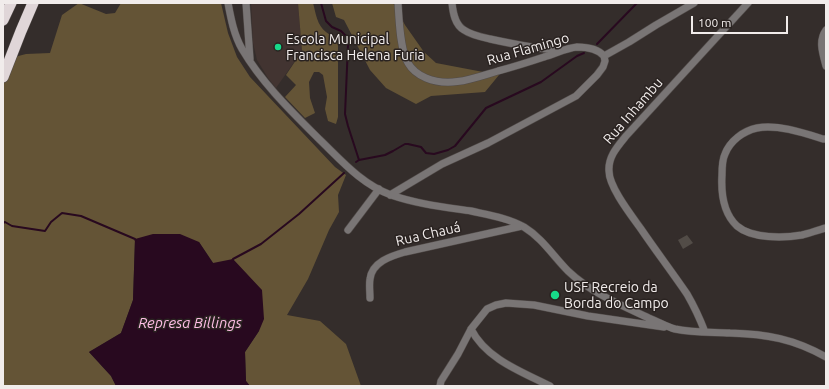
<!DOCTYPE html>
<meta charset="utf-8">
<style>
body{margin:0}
#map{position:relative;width:829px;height:389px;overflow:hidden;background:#342d2b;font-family:Ubuntu,sans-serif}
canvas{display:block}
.frame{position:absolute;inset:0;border:4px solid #f1eceb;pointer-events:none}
.scale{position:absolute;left:691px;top:16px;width:97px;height:18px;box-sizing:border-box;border:2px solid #f1eceb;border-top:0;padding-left:5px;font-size:12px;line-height:14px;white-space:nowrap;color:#f1eceb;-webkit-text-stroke:3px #2a2321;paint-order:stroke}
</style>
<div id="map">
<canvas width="829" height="389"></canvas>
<div class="frame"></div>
<div class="scale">100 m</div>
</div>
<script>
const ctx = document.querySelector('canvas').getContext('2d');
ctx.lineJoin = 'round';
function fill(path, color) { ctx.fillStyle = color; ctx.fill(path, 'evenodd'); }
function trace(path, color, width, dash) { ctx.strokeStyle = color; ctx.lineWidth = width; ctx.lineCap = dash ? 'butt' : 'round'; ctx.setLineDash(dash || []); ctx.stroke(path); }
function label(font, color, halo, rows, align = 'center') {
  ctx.font = font + ' Ubuntu,sans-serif'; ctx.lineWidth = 3; ctx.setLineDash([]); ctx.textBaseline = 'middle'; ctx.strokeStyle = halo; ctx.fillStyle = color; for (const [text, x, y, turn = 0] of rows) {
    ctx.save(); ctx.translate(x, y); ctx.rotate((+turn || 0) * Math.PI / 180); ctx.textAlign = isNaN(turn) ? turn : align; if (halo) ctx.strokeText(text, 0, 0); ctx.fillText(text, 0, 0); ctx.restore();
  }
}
fill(new Path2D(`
 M251,3H298L302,51L276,88L268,78L257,60L253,43Z`), '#423431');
fill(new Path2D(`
 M79,3L106,14L115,13L121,3H221L228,33L237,57L250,77L335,167L346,175L338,195L339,212L329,230L308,279L287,315L320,321L346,344L361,386H250L246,381L245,352L259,331L199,242L135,239L133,300L121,333L89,352L111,376L116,386H3V60L26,54L50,53L62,15Z
 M298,3H313C316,14 317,25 326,32C332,37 333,34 338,41V117L336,124L328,121L325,109L327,97L323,75L319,72H314L309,82L310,98L315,113L305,118L285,97L296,85L286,75L302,51Z
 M332,3H393L405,25L424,52L436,63L499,75L485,92L431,96L416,104L386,88L370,70L344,20L336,17Z`), '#645436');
fill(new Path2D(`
 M153,234H180L199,242L213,263L233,259L262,290L264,319L259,331L245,352L246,381L250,386H116L111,376L89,352L121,333L133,300L135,239Z`), '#28091f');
trace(new Path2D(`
 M321,3L326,21L332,27L341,31L347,37L348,45L345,114L348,126L359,160
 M597,44L637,3
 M356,162L359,160L385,155L393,151L405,144H408L421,147L426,153L434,154L448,150L455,146L486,108L541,82L577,56L584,53
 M3,223L5,222L12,226L45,231L51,222L62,213L81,216L135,239L136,241
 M232,261L233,259L261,244L299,214L344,173`), '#28091f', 2);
fill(new Path2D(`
 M687,235L693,243L683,249L678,240Z`), '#524c47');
const minor = new Path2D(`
 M228,3C231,19 234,35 242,49C262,83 291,111 319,139C341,160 361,184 391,195C417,204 444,207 471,211C489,215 508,218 524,227C542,238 554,257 568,271C591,293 623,306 651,319C659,322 667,327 675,329C693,333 713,332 730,333C767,334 794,339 826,357
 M246,3L250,59
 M452,3C453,13 455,25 464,30C471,35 481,37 490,39C513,44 536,49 560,50
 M826,30C818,41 823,54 826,66
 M604,56L629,42L656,25L694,3
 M826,139H823C804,133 777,124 757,128C743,131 730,141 725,154C722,160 722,168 722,175C721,192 723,213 737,226C752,239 784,238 802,235C810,233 818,230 826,228
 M390,195L442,164L488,143L576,96L597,75L603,67L605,61L604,56C598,49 587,47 577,47C566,48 555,54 544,57C529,62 513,67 498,71C474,78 450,88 426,78C419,75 412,70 408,63C400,50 399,19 398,3
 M348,230L379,189
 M370,298C370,292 369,285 370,279C372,262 391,256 405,252L522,226
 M471,329C486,359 522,372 550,386
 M705,332C700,319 694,306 687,294C672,272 656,251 641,229C631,215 609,187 609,171C608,157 617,147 626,136L748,3
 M440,386L441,381L458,354L471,329L487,309L496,305L506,303L534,305L588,316L664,327`);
const highway = new Path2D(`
 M3,20L11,3
 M3,77L21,31L33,3`);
trace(minor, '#524c4a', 8);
trace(highway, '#524c4a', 12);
trace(minor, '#797575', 7);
trace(highway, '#e0d6d8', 11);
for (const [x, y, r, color] of [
 [278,47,4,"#17d989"],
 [555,295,5,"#17d989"]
]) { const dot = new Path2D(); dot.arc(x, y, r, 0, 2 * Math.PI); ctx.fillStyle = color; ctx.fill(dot); trace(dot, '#2a2321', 1.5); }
label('14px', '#f1eceb', '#2a2321', [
 ["Escola Municipal",286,39],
 ["Francisca Helena Furia",286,55],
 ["USF Recreio da",564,287],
 ["Borda do Campo",564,303]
], 'left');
label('14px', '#f1eceb', '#2a2321', [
 ["Rua Flamingo",528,49,-16],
 ["Rua Inhambu",633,111,-49],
 ["Rua Chauá",428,234,-13]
]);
label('italic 15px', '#febde5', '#2a2321', [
 ["Represa Billings",190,323]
]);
</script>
